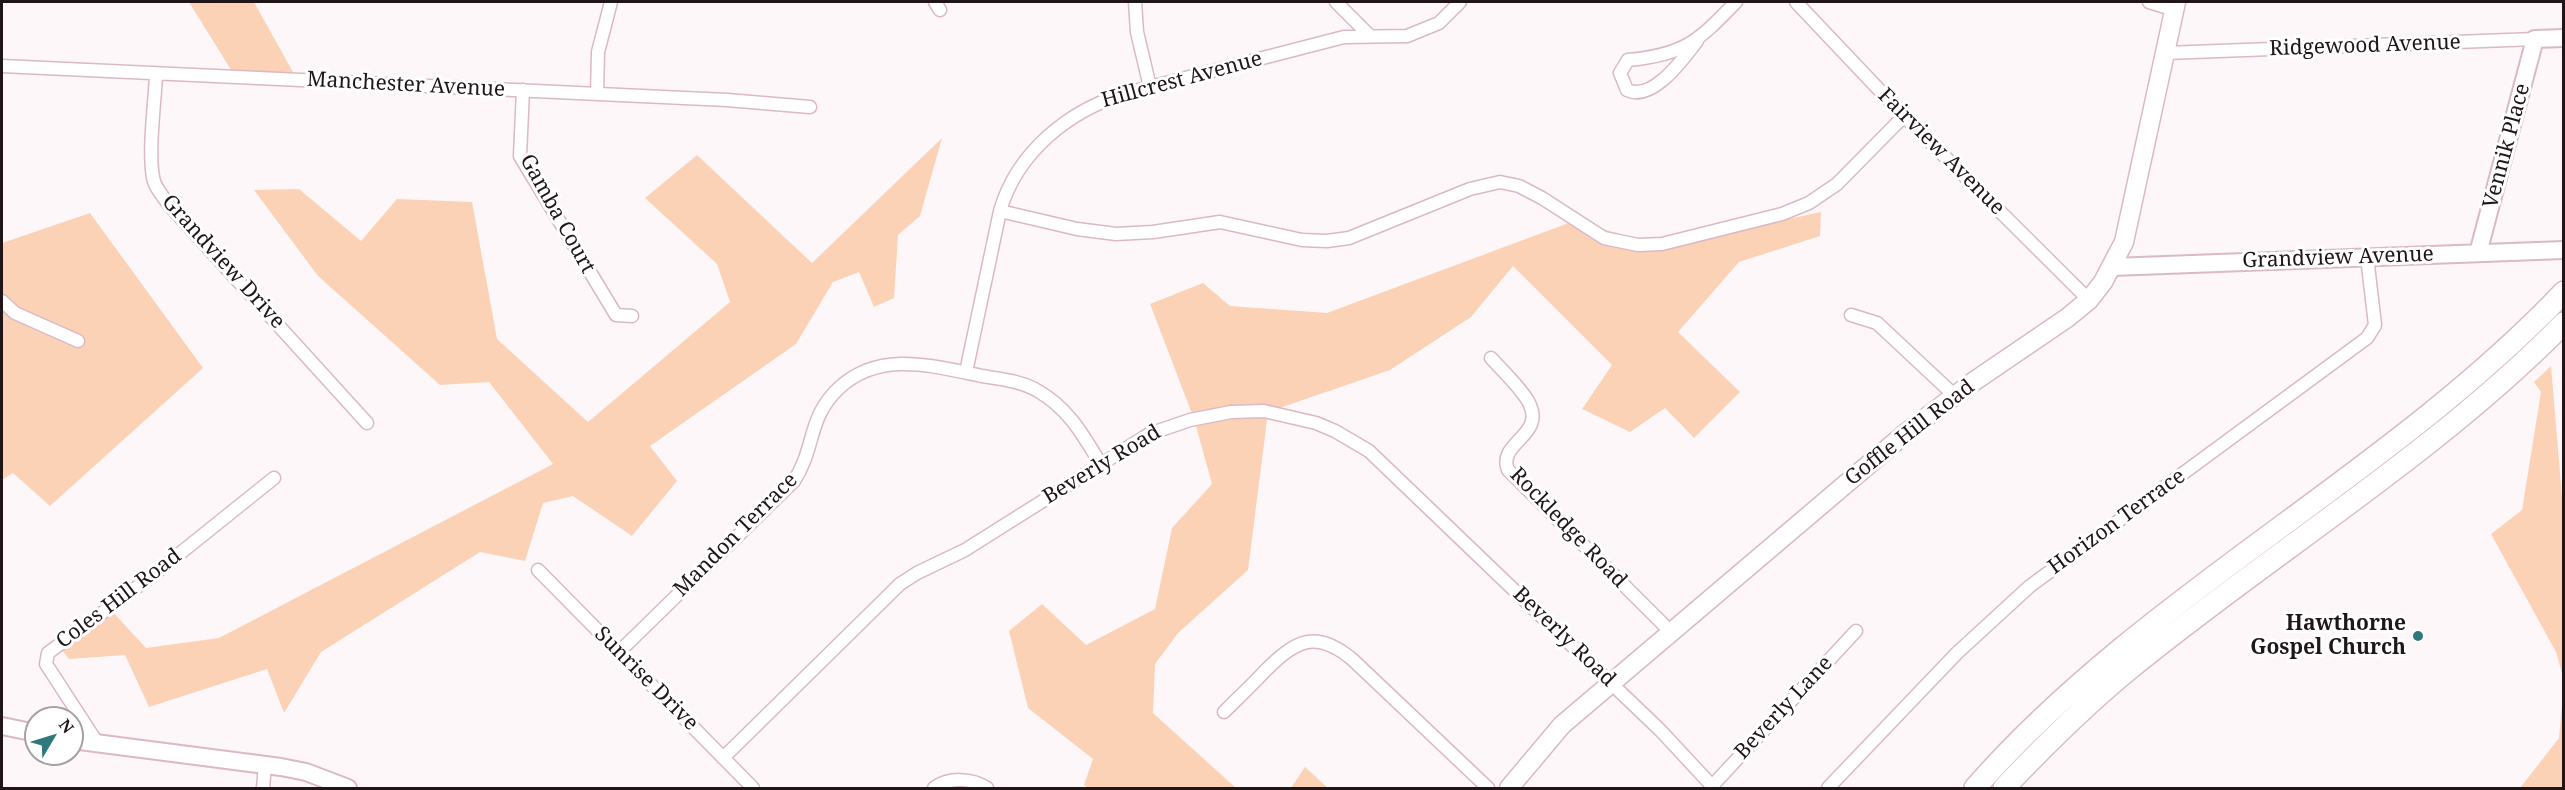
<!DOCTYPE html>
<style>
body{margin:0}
#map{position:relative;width:2565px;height:790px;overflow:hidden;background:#fef7f9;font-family:"Noto Serif",serif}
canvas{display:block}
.frame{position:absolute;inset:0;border:3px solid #201519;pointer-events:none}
.north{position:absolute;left:24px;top:706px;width:60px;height:60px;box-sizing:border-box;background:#fff;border:2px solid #a6a1a3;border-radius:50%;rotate:52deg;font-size:16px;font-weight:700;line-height:24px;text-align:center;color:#201519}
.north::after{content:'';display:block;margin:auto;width:21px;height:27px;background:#2f787d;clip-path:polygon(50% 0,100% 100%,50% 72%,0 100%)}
</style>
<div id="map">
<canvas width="2565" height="790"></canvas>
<div class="frame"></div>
<div class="north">N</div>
</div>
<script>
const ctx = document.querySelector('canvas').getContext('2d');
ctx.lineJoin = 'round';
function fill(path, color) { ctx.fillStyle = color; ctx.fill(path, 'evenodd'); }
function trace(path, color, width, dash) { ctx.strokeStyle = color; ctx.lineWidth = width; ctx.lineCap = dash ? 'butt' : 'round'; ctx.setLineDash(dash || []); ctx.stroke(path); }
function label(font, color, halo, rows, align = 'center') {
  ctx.font = font + ' "Noto Serif",serif'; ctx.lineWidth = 6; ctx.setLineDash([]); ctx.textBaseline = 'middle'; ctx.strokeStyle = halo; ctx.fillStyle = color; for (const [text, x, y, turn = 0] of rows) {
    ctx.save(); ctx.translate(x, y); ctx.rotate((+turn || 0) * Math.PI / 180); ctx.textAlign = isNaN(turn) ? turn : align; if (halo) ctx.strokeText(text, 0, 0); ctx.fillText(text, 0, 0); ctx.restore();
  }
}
fill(new Path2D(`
 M189,2H254L298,81L236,78Z
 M942,138L920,216L898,235L894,298L874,307L859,272L833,282L796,344L650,446L677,481L632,536L573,496L543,503L525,561L480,552L321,652L284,713L267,669L149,707L125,655L69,659L57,644L109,608L146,648L219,638L553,464L489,382L440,385L318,276L254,190L299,189L361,241L397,199L472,202L497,339L588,422L730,302L717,264L645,198L697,155L812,263Z
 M1821,212L1820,236L1739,262L1678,332L1740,392L1694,438L1665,408L1630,432L1582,409L1612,365L1513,266L1471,317L1390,370L1268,412L1248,570L1178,633L1155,664L1153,713L1236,788H1088L1084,785L1093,759L1028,708L1009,631L1042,604L1086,645L1155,609L1172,528L1212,484L1194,419L1150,304L1203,283L1230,306L1327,313L1574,221L1663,246Z
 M90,213L203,368L50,506L13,473L2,480V243Z
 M2551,366L2564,520L2563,677L2556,652L2491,534L2522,510L2541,392L2534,382Z
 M2563,693V788H2520L2559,738Z
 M1305,767L1328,788H1291Z`), '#fbd2b5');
const street = new Path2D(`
 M935,2L940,10
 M1135,2L1137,32L1150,87
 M1336,2L1370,36
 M1796,2L1904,116L2089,300
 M2149,2L2175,10
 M1697,41C1683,59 1653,102 1627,90L1620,73L1628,60C1685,55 1698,41 1736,2
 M2166,53L2535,39
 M2,66L727,100L810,107
 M156,74C155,102 148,150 153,177C154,187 163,196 169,205L367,423
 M523,90L520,156L616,315L632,316
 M597,94L598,52L611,2
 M1000,211L1077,229L1116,234L1153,232L1220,222L1302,240L1327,241L1349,238L1470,189L1500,182L1519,186L1542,198L1604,238L1638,245L1662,244L1782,214L1809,203L1837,184L1904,116
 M2,301L15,313L78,341
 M1851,315L1877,323L1955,396
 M1491,358C1501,369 1525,392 1530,405C1544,436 1497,443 1508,470L1671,632
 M966,372L1000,211C1017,152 1069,110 1127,93L1344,37L1407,36L1439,23L1460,2
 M538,570L753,788
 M619,652L794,481C816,447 807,418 839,388C880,350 932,366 982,376C1000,379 1022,381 1038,391C1068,408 1083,435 1100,463
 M1224,712C1237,699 1251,686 1264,672C1295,641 1315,628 1353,660L1488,788
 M98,744L46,664L48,653L148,579L274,478
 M723,758L900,584L917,573L965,550L1149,434L1190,420L1231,412L1264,411L1316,423L1335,431L1369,451L1661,731L1714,788
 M1712,786L1856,631
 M263,788L265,764
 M934,788C949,777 972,778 987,788
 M1828,788L1957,653L2030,586L2367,338L2375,325L2367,257`);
const secondary = new Path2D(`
 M2478,253L2535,39L2564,38
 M2112,267L2564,250
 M2,726L36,733
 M72,740L281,767L306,772L348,788`);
const primary = new Path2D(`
 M1509,788L1562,725L1907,432L1973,382L2067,318L2089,300L2103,282L2124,242L2176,2`);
const highway = new Path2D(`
 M1975,788C2145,594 2386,479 2564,292
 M2004,788C2043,747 2084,706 2128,670C2272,552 2433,456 2564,323`);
trace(street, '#dab9c4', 15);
trace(secondary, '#dab9c4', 20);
trace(primary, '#dab9c4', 21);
trace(highway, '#dab9c4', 24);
trace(street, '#fff', 12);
trace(secondary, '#fff', 16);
trace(primary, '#fff', 18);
trace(highway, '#fff', 21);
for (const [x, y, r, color] of [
 [2418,636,6,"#2f787d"]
]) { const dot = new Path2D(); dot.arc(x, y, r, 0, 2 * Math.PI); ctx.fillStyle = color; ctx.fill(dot); trace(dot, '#fff', 2); }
label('21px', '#201519', '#fff', [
 ["Ridgewood Avenue",2365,46,-2],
 ["Hillcrest Avenue",1182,80,-15],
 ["Manchester Avenue",406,85,3],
 ["Vennik Place",2507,146,-75],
 ["Fairview Avenue",1941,152,45],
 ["Gamba Court",557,214,61],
 ["Grandview Avenue",2338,258,-2],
 ["Grandview Drive",223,262,48],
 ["Goffle Hill Road",1910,433,-38],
 ["Beverly Road",1102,465,-31],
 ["Horizon Terrace",2117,522,-36],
 ["Rockledge Road",1568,528,46],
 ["Mandon Terrace",736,535,-45],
 ["Coles Hill Road",119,599,-37],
 ["Beverly Road",1564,637,44],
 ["Sunrise Drive",646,679,45],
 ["Beverly Lane",1784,708,-47]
]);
label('bold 21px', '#201519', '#fff', [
 ["Hawthorne",2406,624],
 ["Gospel Church",2406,648]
], 'right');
</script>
